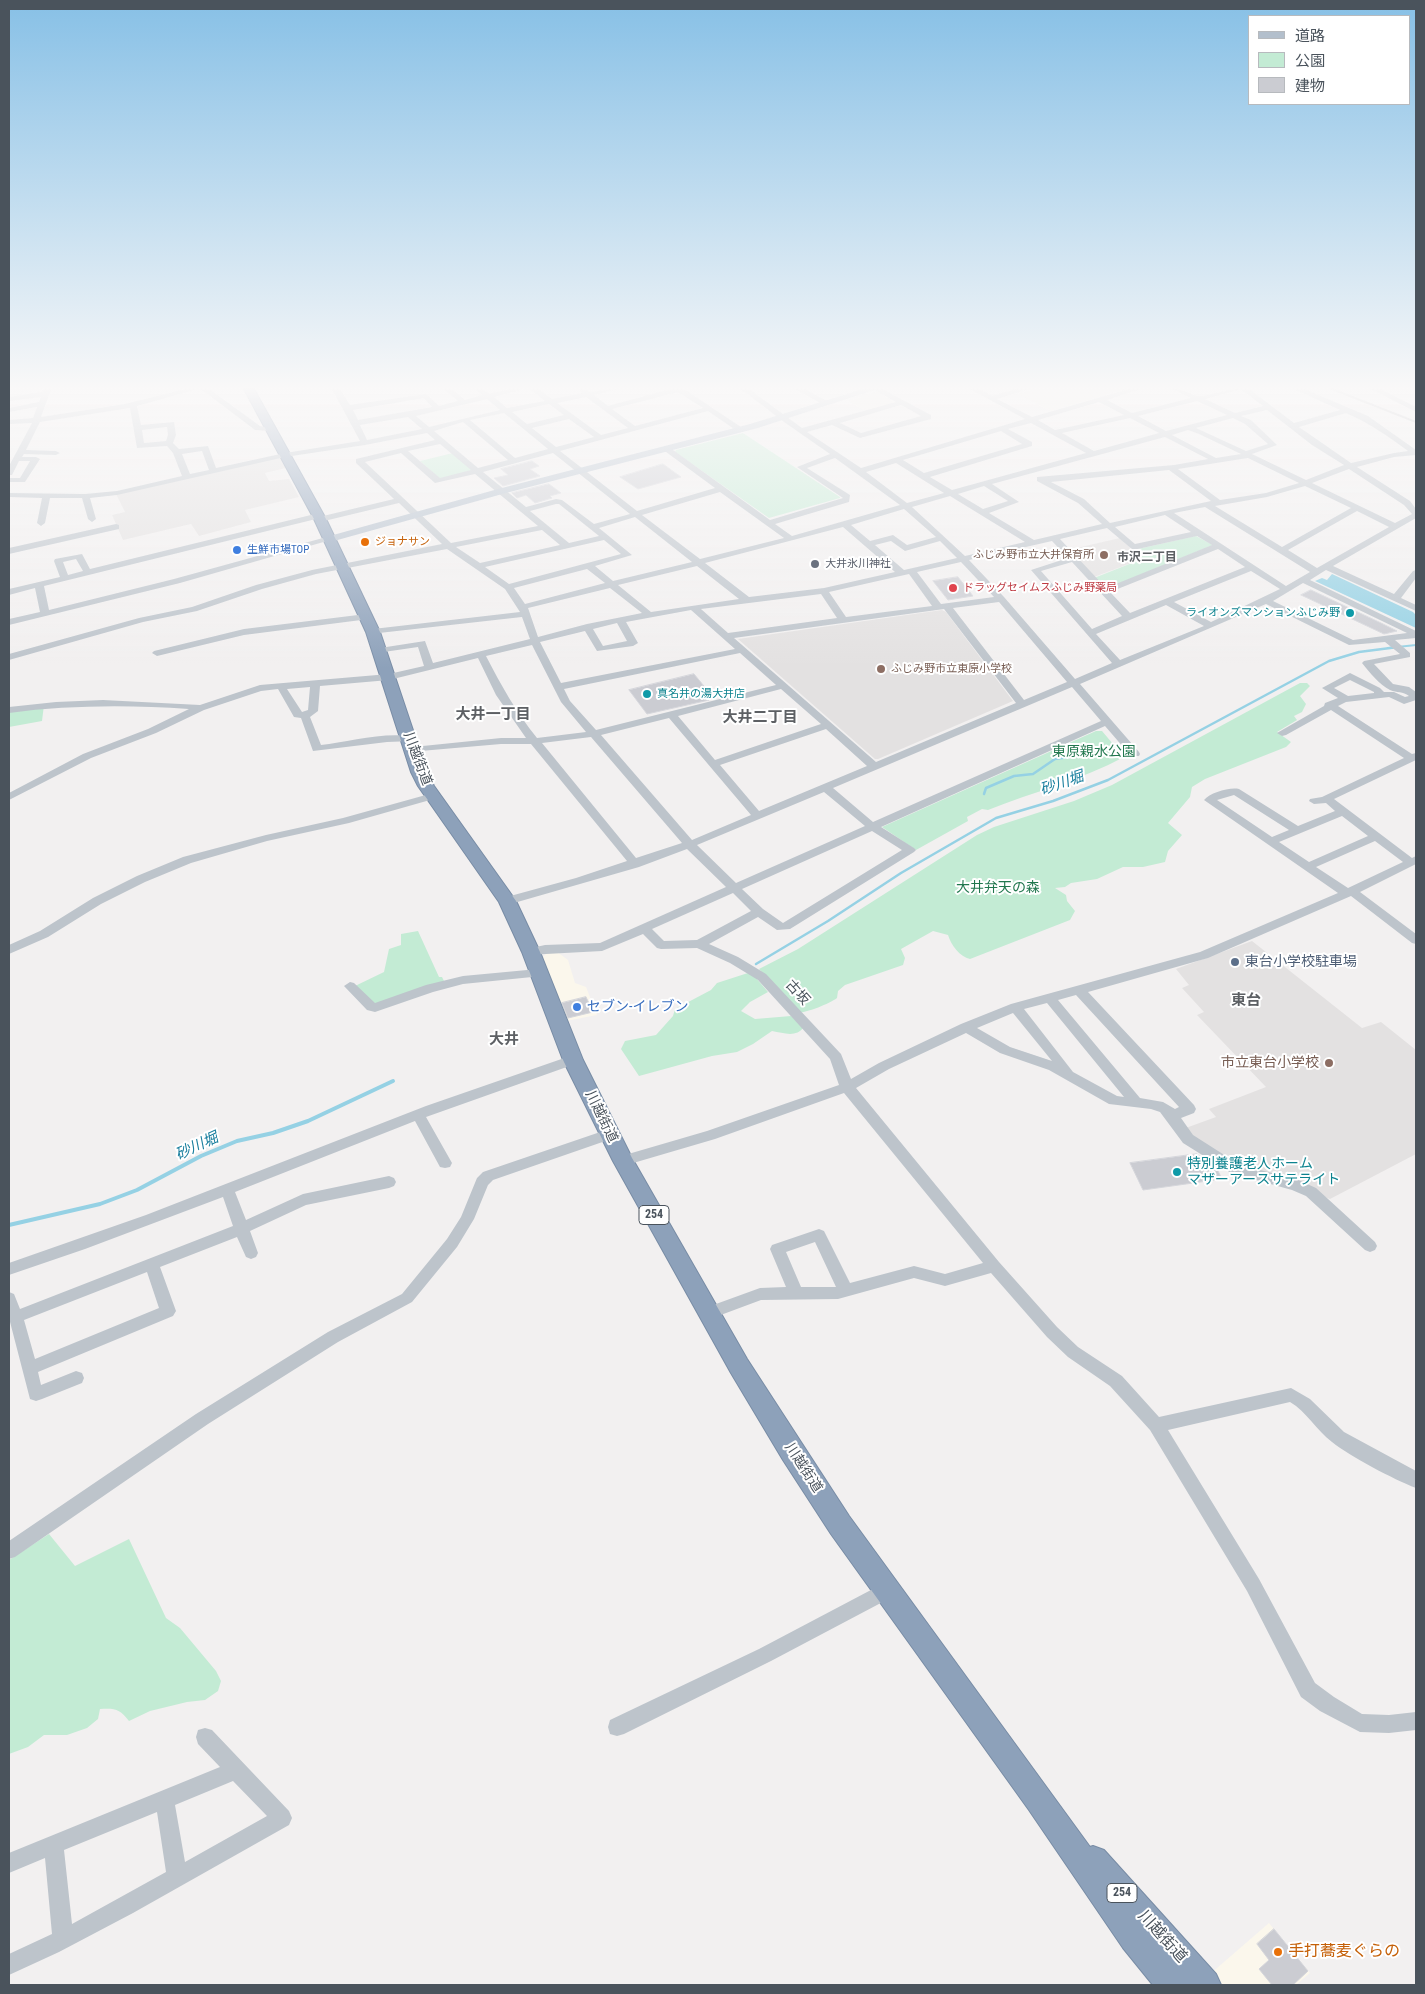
<!DOCTYPE html>
<meta charset="utf-8">
<style>
body{margin:0}
#map{position:relative;width:1425px;height:1994px;overflow:hidden;background:#f2f0f0;font-family:"Roboto Condensed","Noto Sans JP",sans-serif}
canvas{display:block}
.frame{position:absolute;inset:0;border:10px solid #4a535c;pointer-events:none}
.legend{position:absolute;left:1248px;top:15px;width:162px;height:90px;box-sizing:border-box;background:#fff;border:1px solid #b7babe;margin:0;padding:6px 9px;list-style:none;font-size:15px;color:#4a535c}
.legend li{display:flex;align-items:center;gap:10px;height:25px}
.legend b{width:25px;border:1px solid #b7babe}
</style>
<div id="map">
<canvas width="1425" height="1994"></canvas>
<div class="frame"></div>
<ul class="legend">
<li><b style="height:6px;background:#b3bfcc"></b>道路</li>
<li><b style="height:14px;background:#c3ebd4"></b>公園</li>
<li><b style="height:14px;background:#cbccd2"></b>建物</li>
</ul>
</div>
<script>
const ctx = document.querySelector('canvas').getContext('2d');
ctx.lineJoin = 'round';
function fill(path, color) { ctx.fillStyle = color; ctx.fill(path, 'evenodd'); }
function trace(path, color, width, dash) { ctx.strokeStyle = color; ctx.lineWidth = width; ctx.lineCap = dash ? 'butt' : 'round'; ctx.setLineDash(dash || []); ctx.stroke(path); }
function label(font, color, halo, rows, align = 'center') {
  ctx.font = font + ' "Roboto Condensed","Noto Sans JP",sans-serif'; ctx.lineWidth = 4; ctx.setLineDash([]); ctx.textBaseline = 'middle'; ctx.strokeStyle = halo; ctx.fillStyle = color; for (const [text, x, y, turn = 0] of rows) {
    ctx.save(); ctx.translate(x, y); ctx.rotate((+turn || 0) * Math.PI / 180); ctx.textAlign = isNaN(turn) ? turn : align; if (halo) ctx.strokeText(text, 0, 0); ctx.fillText(text, 0, 0); ctx.restore();
  }
}
fill(new Path2D(`
 M1035,389H1126L1051,411L1018,394Z
 M876,392H879L895,403L866,411L849,401Z
 M549,951H556L568,960L575,983L586,987L597,1015L566,1021L542,958Z
 M1269,1923L1310,1973L1296,1985H1219L1209,1975Z`), '#fbf7ec');
fill(new Path2D(`
 M280,457L286,468L265,473L269,481L289,479L299,497L245,510L251,522L199,536L191,524L123,540L112,515L125,512L116,494Z
 M1120,538L1142,559L1094,577L1068,550Z
 M942,610L946,612L1013,701L878,759H875L738,639Z
 M1252,941L1362,1028L1381,1022L1416,1050V1154L1330,1199L1236,1166L1183,1129L1216,1117L1209,1109L1266,1087L1197,1015L1204,1012L1182,988L1189,985L1176,969Z`), '#e3e1e1');
fill(new Path2D(`
 M743,433L840,497V498L769,518L675,452L676,450Z
 M453,453L473,470L440,479L420,461Z
 M1196,536L1213,545L1108,588L1104,587L1094,578L1142,559L1133,550Z
 M1300,683H1307L1310,686L1300,696L1306,704L1302,712L1294,716L1297,720L1277,732L1291,742L1286,747L1205,779L1192,787L1190,797L1168,823L1182,835L1168,851L1165,862L1143,867H1123L1097,879L1071,883L1065,887L1055,888L1066,895L1067,901L1075,911L1070,920L970,959C960,957 951,945 948,935L933,931L901,949L905,958L903,965L845,985L838,991L837,998C829,1004 808,1012 798,1013L759,969L798,949L977,835L994,827L1074,801L1112,785Z
 M44,705L42,721L9,727V711Z
 M1096,731H1102L1124,757C1081,780 1033,792 988,810L982,809L967,817L968,821L916,850L882,827Z
 M418,931L439,977H442L445,983L374,1005L355,986L384,972L389,949L401,945V934Z
 M751,972L768,992L750,1002L741,1011L755,1019L791,1016L804,1027C796,1038 784,1033 772,1031L753,1044L737,1052L712,1056L639,1076L621,1049L625,1041L656,1035L673,1016L675,1009L711,990L717,983Z
 M49,1534L75,1566L129,1539L166,1618L180,1628L216,1671L221,1681L218,1691L205,1700L187,1702L150,1711L129,1721C120,1709 115,1708 100,1709L98,1719L87,1728L67,1735H44L28,1747L9,1754V1560Z`), '#c3ebd4');
fill(new Path2D(`
 M1332,574L1413,612L1416,615V628L1315,581L1322,578L1327,580Z`), '#95d1e4');
trace(new Path2D(`
 M1388,648L1416,645`), '#95d1e4', 2);
trace(new Path2D(`
 M984,794L986,788L1014,776L1033,774L1055,759L1069,757
 M756,964L828,921L901,873L996,818L1053,801L1108,780L1329,661L1359,652L1398,647`), '#95d1e4', 2.5);
trace(new Path2D(`
 M9,1225L100,1204L137,1190L201,1156L237,1141L273,1133L308,1121L393,1081`), '#95d1e4', 4);
const building = new Path2D(`
 M532,461L539,466L530,469L540,476L503,486L494,478L508,475L501,469Z
 M663,464L681,477L638,489L620,477Z
 M549,484L561,493L550,496L552,498L535,503L526,495L517,498L512,493Z
 M958,577L973,596L948,600L933,581Z
 M1311,590L1381,623L1397,631L1384,634L1301,595Z
 M694,674L713,697L707,698L709,700L647,714L629,690Z
 M586,997L593,1012L568,1018L562,1003Z
 M1197,1154L1204,1159L1208,1165H1215L1222,1179L1143,1190L1130,1163Z
 M1274,1929L1308,1971L1293,1985H1272L1259,1969L1269,1960L1257,1944Z`);
fill(building, '#cbccd2');
trace(building, '#d5d6db', 1);
const highway = new Path2D(`
 M244,389H254L326,519L380,632L427,772L434,786L516,901L540,952L583,1060L632,1158L747,1359L849,1516L1090,1847L1093,1846L1104,1850L1216,1974L1221,1985H1153L1123,1948L1029,1810L831,1534L783,1460L731,1373L613,1161L563,1060L522,952L499,902L418,786L411,772L366,632L314,519Z`);
trace(highway, '#788ca5', 2);
fill(new Path2D(`
 M43,389H51L41,417L125,404L186,389H197L137,406L141,425L174,422L176,435L173,443L179,449L208,446L216,468L285,453L360,441L332,389H340L350,405L426,394L439,406L458,401L444,389H452L465,400L482,395L475,389H483L489,394L510,389H523L494,397L507,408L545,401L530,389H538L552,399L582,393L579,389H585L589,392L617,389L594,395L608,406L671,389H684L744,429L737,431L708,411L560,451L637,511L715,488L662,449L669,447L770,520L843,498L797,467L830,454L784,422L741,389H749L802,428L896,402L873,389H882L931,415V419L860,438L832,425L807,432L861,468L1025,419L970,389H979L992,396L1016,389H1028L997,399L1032,417L1129,389H1140L1107,400L1132,413L1191,398L1173,389C1184,389 1192,396 1200,396C1214,395 1226,389 1241,389L1205,399L1235,413L1263,406L1241,389H1249L1294,423L1340,410L1294,389H1304L1368,416L1416,450V455L1394,457L1357,467L1410,501L1416,509V518L1333,566L1394,594L1413,571L1416,570V578L1401,598L1416,605V611L1326,570L1310,580L1416,631V638L1395,640L1410,653V657L1374,664L1393,684L1409,687L1416,692V700L1404,704L1389,697L1346,702L1338,706L1412,754L1416,753V760L1334,799L1412,858L1416,856V864L1360,892L1416,934V944L1412,943L1351,896L1208,958L1088,992L1194,1105L1196,1109L1194,1113L1181,1118L1193,1135L1240,1165L1296,1179L1316,1188L1375,1242L1377,1246L1375,1250L1370,1252L1365,1250L1306,1196L1292,1190L1231,1173L1183,1143L1160,1112L1151,1109L1109,1104L1049,1070L1000,1053L966,1033L889,1069L856,1088L999,1262L1057,1327L1078,1347L1122,1376L1159,1417L1291,1388L1310,1399L1344,1432L1416,1471V1488C1393,1479 1351,1457 1332,1442C1316,1430 1307,1412 1290,1402L1168,1430L1259,1579L1315,1683L1334,1697L1362,1714L1389,1715L1416,1712V1730L1389,1733L1360,1732L1320,1711L1301,1697L1247,1591L1150,1430L1110,1386L1068,1357L1047,1337L991,1273L945,1286L914,1278L838,1299L761,1300L710,1319L705,1318L702,1313L705,1308L760,1288L786,1287L770,1249L772,1245L819,1229L824,1231L850,1283L914,1266L945,1274L983,1263L844,1093L715,1139L623,1166L618,1165L616,1161L618,1157L707,1131L839,1085L830,1059L758,980L730,963L697,948L661,949L657,948L643,934L602,951L527,955L525,952L527,949L545,945L600,943L726,887L687,849L639,867L507,905L503,904L501,901L503,898L576,878L627,861L531,744H501L409,752L408,750L409,748L413,747L501,738H526L496,695L478,658L389,680L320,686L318,711L310,717L321,745C347,742 387,731 413,737L414,739L413,741L387,742L313,751L301,718L294,717L278,689L261,691L204,710L156,733L91,758L9,800V793L83,754L148,729L189,709C129,705 69,705 9,713V707L56,702L103,700L200,705L260,685L389,674L424,666L418,647L377,653L375,651L380,648L425,641L433,663L530,639L522,617L370,634L368,632L373,629L520,612L505,589L447,549L316,574L262,589L197,611L143,622L9,660V654L139,618L192,607L256,585L312,570L442,544L399,503L320,522L316,519L44,586L49,610L174,579L330,536L334,539L180,583L9,625V619L40,612L35,588L9,595V589L60,577L54,561L55,559L82,554L90,569L319,513L323,516L394,499L356,463V459L435,440L427,433L365,445L285,457L117,495L90,498L96,519L92,522L88,519L82,498H50L45,523L41,526L37,523L42,498L9,497V493L85,494L117,491L182,476L173,453L167,446L137,448L130,408L40,422L26,450L56,451L60,453L56,455L24,454L22,457H36L40,459L25,482H9V478H20L30,461H19L12,475H9V466L32,423L9,424V420L33,418L37,407L9,412V408L39,402L41,397L9,401V397L42,392ZM678,392L703,408L635,426L612,409ZM586,397L628,428L601,435L557,403ZM424,398L432,407L358,420L353,410ZM487,399L500,410L429,427L416,416ZM1197,401L1227,415L1166,431L1138,416ZM1099,402L1124,415L1055,430L1038,420ZM549,404L564,415L527,424L512,412ZM901,405L921,416L861,433L840,423ZM1267,410L1312,445L1344,465L1306,480L1252,454L1277,445L1251,420L1241,416ZM504,413L548,449L515,458L470,420ZM1346,413C1369,423 1388,436 1408,451L1394,453L1351,463L1299,427ZM408,417L422,429L367,440L360,425ZM1130,418L1159,433L1094,451L1062,433ZM1233,418L1245,424L1268,444L1246,451L1196,428ZM569,419L594,437L556,447L532,428ZM463,422L508,460L478,468L434,431ZM1031,423L1086,453L952,490L930,477L1032,446V442L1008,429ZM167,427L168,435L166,441L144,443L142,430ZM1188,430L1199,434L1241,454L1216,458L1172,435ZM1001,431L1022,444L924,473L903,460ZM1165,437L1208,459L1174,465L1037,477V481L1078,503L1102,524L1034,540L989,513L1019,502L992,484ZM440,444L471,470L440,478L408,451ZM202,451L209,470L190,474L182,454ZM401,453L435,483L475,474L538,526L451,543L365,462ZM553,453L630,514L594,524L562,500L556,499L526,507L483,472ZM835,458L900,505L792,536L775,524L849,502L850,495L807,468ZM1248,458L1299,483L1266,493L1220,500L1178,469ZM896,463L944,493L907,503L866,472ZM1349,469L1404,505L1412,514L1395,523L1312,483ZM1169,470L1211,501L1110,523L1084,499L1051,482ZM984,486L1008,501L983,509L958,494ZM1305,486L1351,508L1282,547L1215,506L1267,497ZM720,492L784,538L700,559L642,515ZM950,496L1025,542L965,556L912,507ZM556,504H559L599,536L569,543L530,511ZM1205,507L1310,572L1286,586L1174,513ZM904,509L936,537L907,545L893,535L870,541L851,525ZM1357,511L1389,527L1317,568L1288,550ZM1165,515L1191,532L1135,544L1115,527ZM635,517L692,562L613,581L595,566L632,555L599,528ZM843,527L895,572L824,588L749,597L705,563ZM1107,528L1133,550L1197,536L1212,545L1106,588L1060,539ZM542,530L560,545L480,563L456,547ZM604,540L621,554L509,584L485,567ZM891,541L905,551L940,541L957,558L904,570L875,545ZM1052,541L1068,558L1031,570L1112,663L1075,679L1004,597L969,560ZM1218,549L1245,567L1130,613L1110,592ZM76,559L83,571L68,575L63,562ZM961,562L994,597L941,604L917,572ZM1072,562L1122,616L1092,629L1041,571ZM697,566L739,599L651,612L618,585ZM587,569L605,583L525,604L514,588ZM1251,571L1280,589L1211,622L1174,602ZM909,574L932,606L846,617L829,592ZM1303,583L1407,633L1353,640L1273,601ZM610,588L642,613L587,624L538,637L528,608ZM821,594L837,618L728,633L701,609ZM999,602L1067,682L1024,700L953,608ZM1266,604L1349,645L1385,642L1400,654L1364,661L1362,663C1369,672 1380,685 1390,690C1397,693 1403,691 1409,696L1405,697L1394,692H1384L1380,688L1350,673L1322,688L1338,698L1325,703L1324,706L1277,733L1282,736L1286,735L1331,710L1404,758L1322,797L1310,799L1309,801L1314,804L1326,803L1335,811L1298,826L1239,789C1229,787 1210,793 1204,800L1338,893L1200,952L1011,1004L961,1024L879,1063L851,1079L841,1054L766,974L738,957L709,944L758,917L777,930L790,929L914,852L916,850L914,848L881,827L1105,726L1131,756H1139L1140,754L1139,752L1080,684ZM1166,605L1204,626L1120,660L1096,634ZM944,609L1016,703L876,762L734,638ZM691,610L735,649L561,683L540,642L585,631L597,651L633,646L638,643L626,622ZM617,623L627,641L603,646L593,629ZM532,645L561,702L586,732L537,738C516,712 501,685 486,656ZM740,653L776,685L596,730L570,701L564,689ZM1350,680L1374,692V693L1348,696L1334,688ZM310,687L308,710L302,712L287,689ZM1072,687L1101,721L873,822L833,788ZM781,689L821,724L715,760L678,716ZM669,718L751,815L692,840L601,735ZM826,729L867,766L759,811L720,765ZM591,737L682,843L636,858L542,743ZM824,792L865,826L736,883L697,845ZM1234,795L1289,830L1272,837L1217,800ZM1342,816L1368,836L1309,862L1279,842ZM872,831L902,850L783,923L763,909L742,889ZM1375,841L1403,862L1348,888L1316,867ZM733,893L751,911L697,940L664,941L652,929ZM1076,995L1179,1107L1175,1109L1163,1102L1140,1098L1058,1000ZM1047,1003L1124,1097L1117,1096L1073,1072L1024,1009ZM1013,1013L1052,1061L1010,1047L977,1028ZM815,1242L836,1287H801L786,1252Z
 M201,389H209L260,426L274,429L270,431L255,430Z
 M795,389H804L831,403L824,405Z
 M1371,389H1380L1416,407V412Z
 M116,524L119,525V529L9,554V548Z
 M366,614L371,617L369,619L244,635L157,656L152,653L154,651L244,629Z
 M433,793L438,796L437,798L349,823L267,841L191,863L145,882L101,904L48,937L9,954V945L40,931L93,898L137,876L183,857L266,835L343,818Z
 M538,969L544,973L542,976L463,984L433,992L375,1012L367,1010L344,986L350,982L354,983L375,1003L426,985L463,976Z
 M573,1055L578,1057L580,1060L578,1063L426,1117L452,1163L450,1167L445,1168L440,1167L415,1121L235,1192L246,1220L303,1194L389,1176L394,1178L396,1182L394,1186L389,1188L306,1205L250,1231L258,1253L256,1257L251,1259L246,1257L237,1237L160,1267L176,1311L173,1316L38,1372L41,1385L76,1371L82,1373L84,1378L82,1383L42,1399L36,1401L30,1399L9,1318V1292L14,1294L20,1309L233,1226L223,1197L85,1249L9,1275V1263L146,1215L426,1106ZM147,1272L159,1308L35,1359L24,1320Z
 M609,1129L614,1130L616,1134L614,1138L493,1180L488,1185L474,1219L457,1247L412,1302L338,1342L208,1424L15,1557L9,1559V1541L196,1414L328,1332L402,1294L447,1239L461,1217L477,1178L483,1172Z
 M888,1581L894,1584L897,1590L894,1596L771,1661L624,1734L617,1736L610,1734L608,1727L610,1720L759,1649Z
 M205,1728L212,1730L289,1811L292,1818L289,1825L133,1913L59,1952L9,1975V1954L52,1934L45,1858L9,1873V1853L220,1767L198,1744L196,1737L198,1730ZM233,1781L267,1816L185,1862L175,1805ZM157,1812L166,1872L72,1924L64,1850Z`), '#bdc4cb');
fill(new Path2D(`
 M863,389H877L758,428L506,493L334,541L330,542L324,539L326,537L498,489L750,424Z`), '#b3bfcc');
fill(highway, '#8da1ba');
trace(new Path2D(`
 M1332,389L1416,422`), '#b3b5ba', 2);
const sky = ctx.createLinearGradient(0, 0, 0, 668);
sky.addColorStop(0, '#87c0e6');
sky.addColorStop(0.58, '#f9f8f8');
sky.addColorStop(1, '#f9f8f800');
ctx.fillStyle = sky;
ctx.fillRect(0, 0, 1425, 668);
for (const [x, y, r, color] of [
 [365,542,5,"#e8710a"],
 [237,550,5,"#3f7fe0"],
 [1104,555,5,"#8d6e63"],
 [815,564,5,"#6b7280"],
 [953,588,5,"#e0444e"],
 [1350,613,5,"#0f9aa8"],
 [881,669,5,"#8d6e63"],
 [647,694,5,"#0f9aa8"],
 [1235,962,5,"#5c6f8a"],
 [577,1007,5,"#3f7fe0"],
 [1329,1063,5,"#8d6e63"],
 [1177,1172,5,"#0f9aa8"],
 [1278,1952,5,"#e8710a"]
]) { const dot = new Path2D(); dot.arc(x, y, r, 0, 2 * Math.PI); ctx.fillStyle = color; ctx.fill(dot); trace(dot, '#fff', 2); }
label('11px', '#c56008', '#fff', [
 ["ジョナサン",375,542]
], 'left');
label('11px', '#366cbe', '#fff', [
 ["生鮮市場TOP",247,550]
], 'left');
label('11px', '#785e54', '#fff', [
 ["ふじみ野市立大井保育所",1094,555],
 ["ふじみ野市立東原小学校",891,669,"left"]
], 'right');
label('11px', '#5b616d', '#fff', [
 ["大井氷川神社",825,564]
], 'left');
label('11px', '#be3a42', '#fff', [
 ["ドラッグセイムスふじみ野薬局",963,588]
], 'left');
label('11px', '#0d838f', '#fff', [
 ["ライオンズマンションふじみ野",1340,613],
 ["真名井の湯大井店",657,694,"left"]
], 'right');
label('bold 12px', '#5d6064', '#fff', [
 ["市沢二丁目",1147,558]
]);
for (const [x, y, w] of [
 [654,1215,30],
 [1122,1893,30]
]) { const box = new Path2D(); box.roundRect(x - w / 2, y - 9.5, w, 19, 4); ctx.fillStyle = '#fff'; ctx.fill(box); trace(box, '#4a535c', 1); }
label('bold 12px', '#4a535c', null, [
 ["254",654,1215],
 ["254",1122,1893]
]);
label('14px', '#21774e', '#fff', [
 ["東原親水公園",1094,752],
 ["大井弁天の森",998,888]
]);
label('14px', '#4a535c', '#fff', [
 ["川越街道",417,759,69],
 ["古坂",797,993,48],
 ["川越街道",601,1117,64],
 ["川越街道",803,1468,57]
]);
label('14px', '#4e5e75', '#fff', [
 ["東台小学校駐車場",1245,962]
], 'left');
label('14px', '#366cbe', '#fff', [
 ["セブン-イレブン",587,1007]
], 'left');
label('14px', '#785e54', '#fff', [
 ["市立東台小学校",1319,1063]
], 'right');
label('14px', '#0d838f', '#fff', [
 ["特別養護老人ホーム",1187,1164],
 ["マザーアースサテライト",1187,1180]
], 'left');
label('bold 15px', '#5d6064', '#fff', [
 ["大井一丁目",493,715],
 ["大井二丁目",760,718],
 ["東台",1246,1001],
 ["大井",504,1040]
]);
label('italic 15px', '#1a7f9e', '#fff', [
 ["砂川堀",1062,784,-19],
 ["砂川堀",197,1147,-25]
]);
label('16px', '#4a535c', '#fff', [
 ["川越街道",1162,1937,48]
]);
label('16px', '#c56008', '#fff', [
 ["手打蕎麦ぐらの",1288,1952]
], 'left');
</script>
